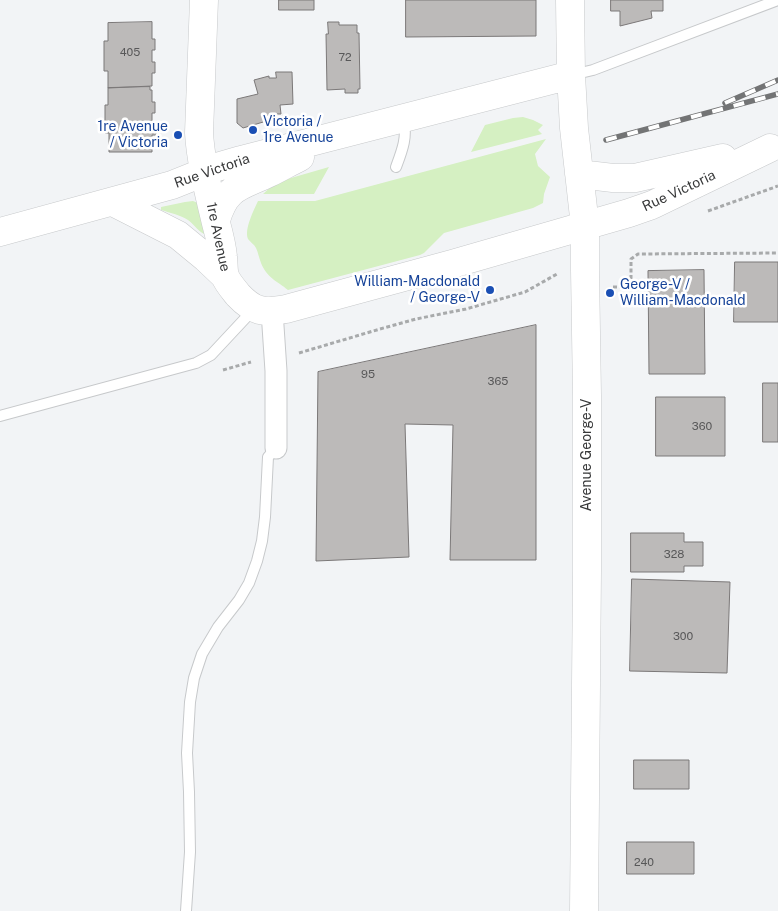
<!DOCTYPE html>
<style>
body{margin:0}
canvas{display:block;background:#f2f4f6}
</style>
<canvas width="778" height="911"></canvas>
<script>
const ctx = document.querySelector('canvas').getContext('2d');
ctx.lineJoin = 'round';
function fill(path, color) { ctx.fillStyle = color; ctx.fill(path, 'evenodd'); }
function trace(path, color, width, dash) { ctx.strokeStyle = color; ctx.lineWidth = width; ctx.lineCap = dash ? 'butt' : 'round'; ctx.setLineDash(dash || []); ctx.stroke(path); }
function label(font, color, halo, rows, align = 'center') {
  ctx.font = font + ' "Public Sans",sans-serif'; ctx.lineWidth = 5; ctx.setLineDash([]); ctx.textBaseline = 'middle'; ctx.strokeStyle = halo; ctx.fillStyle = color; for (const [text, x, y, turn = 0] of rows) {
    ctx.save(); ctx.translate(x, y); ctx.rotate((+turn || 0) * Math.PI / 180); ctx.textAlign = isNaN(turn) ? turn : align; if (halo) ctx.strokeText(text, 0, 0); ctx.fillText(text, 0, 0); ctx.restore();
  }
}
fill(new Path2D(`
 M523,117L533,120L543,125L538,130L542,134L471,152L485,125L513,118Z
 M546,139L535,154L538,166L550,177L544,194L543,203L533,208L444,233L424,253L420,255L288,290C277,281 267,278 261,263C259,258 258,252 256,248C254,244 250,242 248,239C244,229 254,210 258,201H315Z
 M329,167L314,194H263L273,185L284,180Z
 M193,201L198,203L207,235C199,233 195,225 188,220C180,215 171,213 161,210V207L185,202Z`), '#d5f0c2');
const building = new Path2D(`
 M279,0H314V10H279Z
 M406,0H536V36L406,37Z
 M611,0H663V11H651L652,18L620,26V11H611Z
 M152,22V39H155V50H152V62H155V73H152V86L108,88V71H104V41H108V23Z
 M328,22H339V25H357V33H359L360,89H358V93H345V89L327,90L326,34H328Z
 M276,72H292L293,104L280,105L281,114H270V120L243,128L237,123V99L258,94L254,80L269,76V78H276Z
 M150,87V90H152V102H155V113H152V125H155L156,135H152V152H109V133H105V105H108V88Z
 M735,262H778V322H734Z
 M704,270L705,374H649L648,271Z
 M536,325V560H450L453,425L405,424L409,557L316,561L318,372Z
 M763,383H778V442H763Z
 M656,397H725V456H656Z
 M631,533H684V542H703V566H684V572H631Z
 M632,579L730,582L727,673L630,671Z
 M634,760H689V789H634Z
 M627,842H694V874H627Z`);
fill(building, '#bcbab9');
trace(building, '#7b7878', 1);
const lane = new Path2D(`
 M572,75L593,70L778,0
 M396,167C402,151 408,136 403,120
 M0,416L196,363L211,355L253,310
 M186,911L190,852L189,792L187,753L190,702L194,678L202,654L218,627L239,600L249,583L257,561L262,541L265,517L268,457L276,448`);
const street = new Path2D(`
 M272,311L276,371V448`);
const secondary = new Path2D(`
 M204,0L199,133C201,164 209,193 216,223C219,234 222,245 223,257C224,263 223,270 225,276C227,282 234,290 238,295C254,312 263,313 286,309L452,264L629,213L652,205L770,148
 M570,0L571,75L574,128L585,226V270L587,395V571L584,911
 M579,174L613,178H635L723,158
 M113,202L178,235L206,258L225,276
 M216,220C226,186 240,187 269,173C279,168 290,162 300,157
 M0,232L172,185L217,167L241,160L571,75`);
trace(lane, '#c7c9cb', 12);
trace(street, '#c7c9cb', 23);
trace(secondary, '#c7c9cb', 29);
trace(new Path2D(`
 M708,211L778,186
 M613,287H631V259L638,254L778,253
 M299,353L380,329L416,319L466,309L525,292L557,274
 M223,370L251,362`), '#a8aaab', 3, [4, 2.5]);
trace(lane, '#fff', 10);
trace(street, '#fff', 21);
trace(secondary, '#fff', 28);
const rail = new Path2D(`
 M725,103L778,80
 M606,140L778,94`);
trace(rail, '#737475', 5.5);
trace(rail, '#fff', 4, [11]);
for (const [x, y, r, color] of [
 [253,130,5,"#1a4fb4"],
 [178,135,5,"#1a4fb4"],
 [490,290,5,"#1a4fb4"],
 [610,293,5,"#1a4fb4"]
]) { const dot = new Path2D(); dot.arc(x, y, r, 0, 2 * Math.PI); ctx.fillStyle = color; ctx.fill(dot); trace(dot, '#fff', 2); }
label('11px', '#585859', null, [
 ["405",130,53],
 ["72",345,58],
 ["95",368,375],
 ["365",498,382],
 ["360",702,427],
 ["328",674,555],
 ["300",683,637],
 ["240",644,863]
]);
label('14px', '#164399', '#fff', [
 ["Victoria /",263,122],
 ["1re Avenue",263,138],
 ["1re Avenue",168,127,"right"],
 ["/ Victoria",168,143,"right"],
 ["William-Macdonald",480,282,"right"],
 ["/ George-V",480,298,"right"],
 ["George-V /",620,285],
 ["William-Macdonald",620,301]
], 'left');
label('14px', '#373839', '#fff', [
 ["Rue Victoria",212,171,-19],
 ["Rue Victoria",679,191,-25],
 ["1re Avenue",218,237,78],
 ["Avenue George-V",587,455,-90]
]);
</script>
